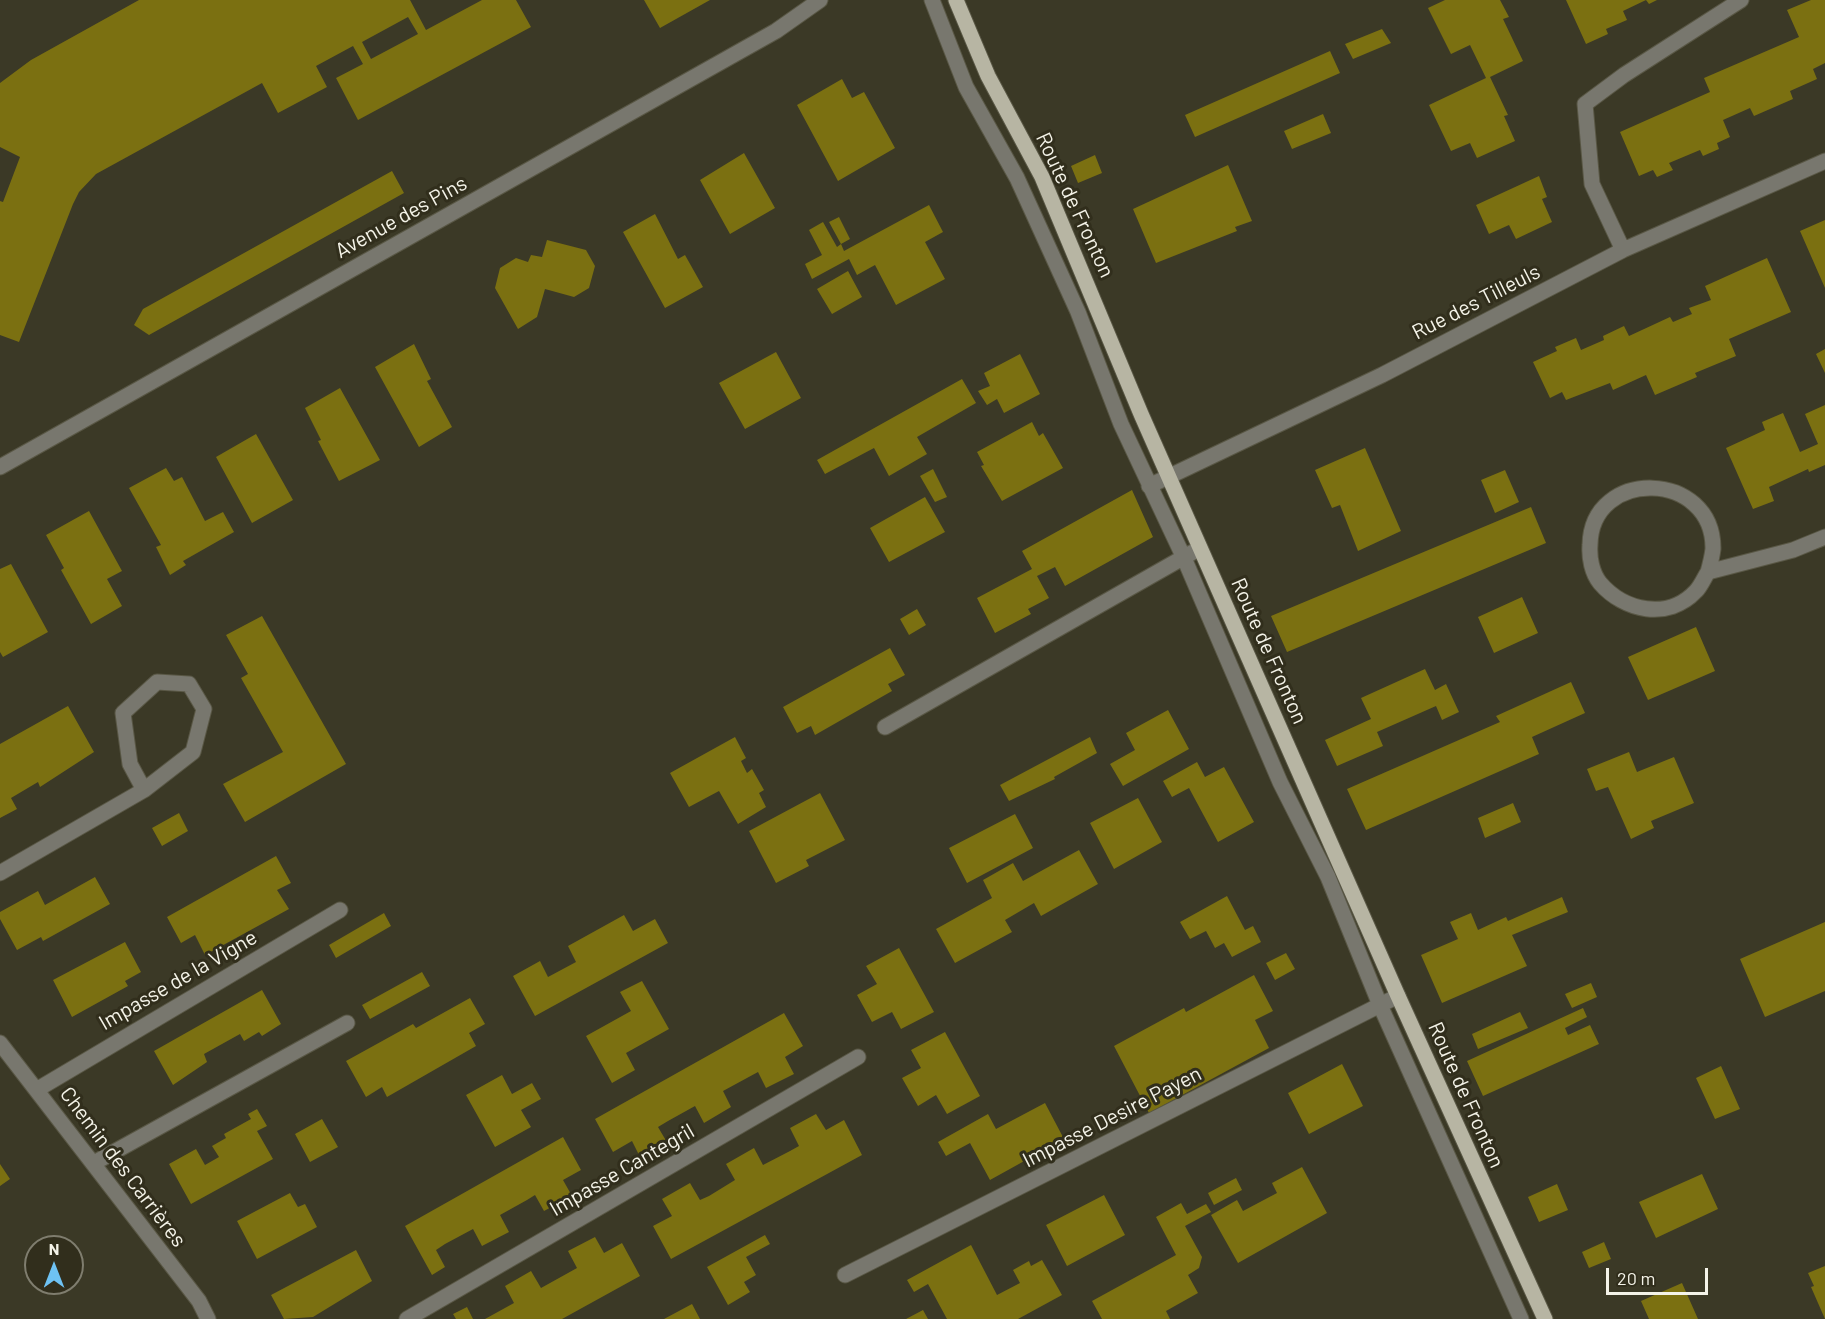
<!DOCTYPE html>
<meta charset="utf-8">
<style>
body{margin:0}
#map{position:relative;width:1825px;height:1319px;overflow:hidden;background:#3b3926;font-family:Barlow,sans-serif}
canvas{display:block}
.north{position:absolute;left:24px;top:1235px;width:60px;height:60px;box-sizing:border-box;background:#312e1c;border:2px solid #7f7d6e;border-radius:50%;rotate:0deg;font-size:16px;font-weight:700;line-height:24px;text-align:center;color:#f4f3e8}
.north::after{content:'';display:block;margin:auto;width:21px;height:27px;background:#6ec2f3;clip-path:polygon(50% 0,100% 100%,50% 72%,0 100%)}
.scale{position:absolute;left:1606px;top:1268px;width:102px;height:27px;box-sizing:border-box;border:3px solid #f4f3e8;border-top:0;padding-left:8px;font-size:18px;line-height:21px;white-space:nowrap;color:#f4f3e8;-webkit-text-stroke:4px #312e1c;paint-order:stroke}
</style>
<div id="map">
<canvas width="1825" height="1319"></canvas>
<div class="north">N</div>
<div class="scale">20 m</div>
</div>
<script>
const ctx = document.querySelector('canvas').getContext('2d');
ctx.lineJoin = 'round';
function fill(path, color) { ctx.fillStyle = color; ctx.fill(path, 'evenodd'); }
function trace(path, color, width, dash) { ctx.strokeStyle = color; ctx.lineWidth = width; ctx.lineCap = dash ? 'butt' : 'round'; ctx.setLineDash(dash || []); ctx.stroke(path); }
function label(font, color, halo, rows, align = 'center') {
  ctx.font = font + ' Barlow,sans-serif'; ctx.lineWidth = 6; ctx.setLineDash([]); ctx.textBaseline = 'middle'; ctx.strokeStyle = halo; ctx.fillStyle = color; for (const [text, x, y, turn = 0] of rows) {
    ctx.save(); ctx.translate(x, y); ctx.rotate((+turn || 0) * Math.PI / 180); ctx.textAlign = isNaN(turn) ? turn : align; if (halo) ctx.strokeText(text, 0, 0); ctx.fillText(text, 0, 0); ctx.restore();
  }
}
fill(new Path2D(`
 M139,0H410L426,30L482,0H516L531,27L358,120L336,78L363,64L353,46L316,66L327,87L278,113L262,83L96,174L79,192L73,204L19,342L0,335V201L3,202L20,157L0,147V83L31,60ZM408,17L418,34L371,59L362,42Z
 M644,0H710L660,28Z
 M1445,0H1500L1509,17L1503,19L1523,61L1490,77L1508,115L1504,116L1515,141L1477,158L1470,143L1451,151L1429,105L1486,78L1470,45L1451,54L1428,8Z
 M1566,0H1657L1649,4L1646,0L1623,11L1627,20L1606,29L1608,34L1586,44Z
 M1811,0H1825V63L1813,69L1817,79L1790,91L1793,99L1754,116L1750,108L1723,120L1730,137L1717,143L1719,149L1703,156L1700,150L1669,163L1673,170L1657,177L1653,170L1639,176L1620,132L1710,92L1704,78L1799,37L1787,10Z
 M1382,29L1391,43L1353,59L1345,44Z
 M1330,51L1340,73L1195,137L1185,115Z
 M842,79L852,98L864,92L895,148L838,181L797,105Z
 M1323,114L1331,133L1292,149L1284,131Z
 M744,153L775,208L730,234L700,180Z
 M1095,155L1102,173L1078,183L1071,166Z
 M1228,165L1252,221L1235,227L1237,231L1156,263L1133,209Z
 M392,171L404,193L149,335L134,325L143,309Z
 M1539,176L1547,197L1542,199L1552,222L1516,239L1509,225L1489,234L1476,205Z
 M929,205L943,232L925,242L945,279L896,305L875,265L857,275L849,259L812,279L805,264L822,255L809,230L823,222L837,247L841,244L844,251Z
 M655,214L678,259L685,255L703,287L665,308L623,232Z
 M839,217L850,239L841,244L829,222Z
 M1825,220V288L1800,231Z
 M547,240L586,250L595,266L589,288L574,297L545,289L537,317L518,329L495,288L500,268L516,258L528,262L531,255L542,257Z
 M1767,258L1791,312L1729,339L1736,356L1695,373L1697,377L1655,395L1646,375L1613,390L1610,383L1566,400L1562,392L1550,398L1533,362L1557,351L1555,347L1576,338L1581,350L1604,340L1603,336L1624,326L1629,336L1670,317L1673,322L1692,314L1689,308L1711,300L1705,286Z
 M848,271L862,297L832,314L817,289Z
 M414,344L431,379L427,381L452,427L419,447L375,367Z
 M1825,349V373L1816,354Z
 M776,352L801,398L745,429L719,383Z
 M1020,354L1040,394L1004,413L997,399L987,405L978,391L990,386L984,373Z
 M962,379L976,403L917,437L927,454L889,476L874,448L825,474L817,460Z
 M340,388L380,460L339,481L318,441L321,440L305,408Z
 M1825,405V465L1809,472L1808,469L1769,487L1774,501L1753,509L1726,448L1765,430L1762,422L1783,413L1800,452L1818,444L1805,414Z
 M1032,422L1039,436L1043,433L1063,468L1002,501L981,466L984,465L977,452Z
 M256,434L293,500L252,523L216,457Z
 M1365,448L1401,531L1358,551L1340,505L1332,508L1315,470Z
 M166,468L174,481L182,477L205,521L223,512L234,532L183,561L186,565L170,575L156,547L161,545L129,488Z
 M933,469L947,497L935,502L920,476Z
 M1505,470L1519,502L1495,513L1481,480Z
 M1132,490L1153,537L1065,586L1055,567L1037,576L1049,598L1028,609L1031,614L995,633L977,598L1032,569L1022,551Z
 M925,497L945,532L889,562L870,528Z
 M1531,507L1546,543L1287,652L1271,616Z
 M89,511L122,571L107,579L122,606L91,624L61,570L64,568L46,535Z
 M11,564L48,632L3,657L0,652V569Z
 M1522,597L1538,633L1494,653L1478,617Z
 M917,609L926,625L909,635L900,619Z
 M262,616L346,764L245,822L223,784L283,752L241,678L248,674L226,635Z
 M1696,627L1715,671L1648,700L1628,657Z
 M890,648L905,675L888,684L892,691L815,735L811,726L797,733L783,707Z
 M1425,669L1435,690L1446,684L1459,712L1442,720L1436,706L1377,732L1383,746L1337,766L1325,740L1371,719L1361,698Z
 M1571,682L1585,713L1532,737L1539,754L1366,830L1347,789L1500,722L1496,716Z
 M68,706L94,752L40,787L38,782L11,798L17,809L0,818V744Z
 M1168,710L1189,749L1123,786L1110,764L1135,750L1126,733Z
 M735,737L746,758L741,761L747,773L752,769L764,790L759,793L766,807L738,824L719,791L689,807L670,773Z
 M1090,737L1097,753L1054,777L1055,779L1009,801L1000,785Z
 M1629,752L1637,772L1674,757L1694,803L1651,821L1654,828L1631,839L1608,787L1596,791L1587,769Z
 M1197,762L1205,777L1224,767L1254,822L1218,842L1189,788L1172,797L1163,781Z
 M820,793L845,840L806,860L809,866L776,883L749,831Z
 M1138,798L1162,842L1114,869L1090,823Z
 M1513,803L1521,822L1485,838L1478,818Z
 M179,813L188,831L162,846L152,828Z
 M1015,814L1033,848L967,883L949,848Z
 M1079,850L1098,884L1041,916L1034,903L1005,920L1012,932L955,963L936,929L992,898L983,880L1013,863L1023,881Z
 M276,856L291,883L277,890L289,909L205,955L195,935L181,943L167,917Z
 M95,877L110,904L43,941L41,937L17,950L0,919V912L38,891L45,905Z
 M1227,896L1245,930L1253,926L1261,942L1232,957L1224,943L1215,948L1206,931L1190,939L1180,922Z
 M1562,897L1568,912L1512,935L1527,966L1442,1003L1421,955L1458,939L1450,922L1471,913L1478,930L1506,917L1508,921Z
 M384,913L391,926L336,958L329,945Z
 M624,915L633,931L655,919L668,943L535,1016L513,976L540,961L548,977L576,962L568,946Z
 M1825,922V991L1765,1017L1740,959Z
 M125,942L141,972L125,981L128,986L72,1017L53,980Z
 M899,948L934,1012L901,1029L892,1012L872,1022L857,995L877,984L866,966Z
 M1286,953L1295,969L1275,980L1266,963Z
 M422,972L430,986L370,1019L362,1005Z
 M1254,975L1273,1011L1255,1020L1269,1048L1149,1113L1114,1046L1184,1008L1186,1012Z
 M642,981L669,1029L626,1053L635,1070L612,1083L586,1036L631,1011L620,992Z
 M1591,983L1597,997L1572,1008L1565,994Z
 M262,990L281,1024L262,1036L259,1032L244,1041L240,1034L204,1054L207,1062L173,1085L154,1051Z
 M470,998L485,1024L469,1033L476,1046L387,1097L382,1087L366,1097L346,1061L413,1024L416,1028Z
 M1583,1008L1587,1017L1565,1028L1568,1035L1590,1025L1599,1044L1483,1096L1467,1061Z
 M1520,1012L1528,1028L1478,1049L1472,1034Z
 M784,1013L803,1046L785,1057L794,1074L766,1088L758,1072L723,1091L731,1107L704,1123L695,1106L668,1121L658,1127L668,1144L641,1159L632,1141L613,1152L595,1119Z
 M945,1032L980,1096L947,1114L936,1095L918,1106L902,1078L921,1068L911,1050Z
 M1342,1064L1363,1106L1309,1134L1288,1093Z
 M1721,1066L1740,1109L1715,1119L1696,1078Z
 M502,1075L512,1094L532,1083L541,1099L521,1110L531,1127L495,1147L466,1095Z
 M1045,1103L1064,1139L990,1180L970,1143L946,1156L938,1142L988,1114L996,1129Z
 M257,1109L267,1126L257,1131L273,1159L191,1204L169,1164L196,1149L205,1165L219,1157L212,1146L226,1138L224,1134L251,1119L248,1114Z
 M816,1114L826,1130L844,1120L862,1155L671,1259L653,1226L672,1216L662,1199L690,1183L700,1200L709,1196L735,1180L726,1164L754,1148L763,1165L790,1151L799,1146L790,1128Z
 M322,1119L338,1147L310,1162L295,1134Z
 M563,1137L581,1170L563,1180L572,1196L544,1211L535,1195L527,1200L500,1215L509,1232L482,1246L473,1229L445,1244L436,1250L445,1267L432,1275L405,1226Z
 M0,1164L10,1179L0,1186Z
 M1302,1167L1327,1213L1238,1263L1211,1215L1237,1200L1243,1211L1277,1193L1272,1183Z
 M1702,1174L1718,1209L1656,1238L1639,1202Z
 M1236,1178L1242,1190L1214,1205L1208,1193Z
 M1557,1184L1568,1210L1539,1222L1528,1197Z
 M290,1193L298,1207L305,1204L317,1227L257,1259L237,1221Z
 M1104,1195L1125,1235L1067,1266L1046,1225Z
 M1181,1203L1187,1214L1206,1204L1211,1212L1185,1226L1202,1257L1199,1268L1188,1275L1198,1293L1166,1311L1170,1319H1102L1092,1301L1176,1255L1156,1217Z
 M765,1235L770,1244L746,1257L756,1275L744,1282L750,1292L728,1305L707,1267Z
 M595,1237L604,1253L622,1243L640,1276L562,1319H485L514,1303L505,1286L531,1271L541,1288L577,1268L568,1251Z
 M1604,1242L1611,1259L1589,1268L1582,1252Z
 M971,1245L997,1295L1020,1283L1013,1270L1029,1261L1031,1266L1042,1260L1062,1295L1018,1319H947L928,1284L914,1292L907,1280Z
 M356,1250L372,1281L313,1317L284,1319L271,1295Z
 M1825,1266V1319L1811,1287L1814,1286L1808,1273Z
 M1682,1283L1698,1319H1649L1641,1301Z
 M692,1304L700,1319H664Z
 M467,1307L473,1319H456L453,1314Z
 M923,1310L928,1319H906Z`), '#7b7011');
const minor = new Path2D(`
 M932,0L966,87L1017,178L1078,312L1121,424L1184,558L1280,782L1328,877L1380,1005L1521,1319
 M1623,250L1592,184L1585,104L1624,75L1741,0
 M0,467L776,31L820,0
 M1149,486L1382,375L1623,250L1825,161
 M1708,572C1710,565 1712,557 1713,549C1714,470 1591,467 1590,545C1589,558 1592,573 1600,583C1624,611 1668,621 1696,591C1701,586 1704,578 1708,572L1793,550L1825,537
 M885,727L1193,552
 M0,873L144,790L193,752L204,709L189,684L157,682L123,713L130,764L144,790
 M0,1043L199,1301L208,1319
 M38,1089L340,910
 M94,1163L347,1023
 M845,1275L1398,996
 M407,1319L858,1057`);
const major = new Path2D(`
 M956,0L988,76L1042,177L1141,414L1398,996L1545,1319`);
trace(minor, '#595745', 17);
trace(major, '#595745', 17);
trace(minor, '#78776e', 15);
trace(major, '#b7b5a3', 15);
label('21px', '#f4f3e8', '#312e1c', [
 ["Route de Fronton",1075,205,65],
 ["Avenue des Pins",401,217,-29],
 ["Rue des Tilleuls",1476,302,-27],
 ["Route de Fronton",1269,651,66],
 ["Impasse de la Vigne",178,980,-30],
 ["Route de Fronton",1466,1095,66],
 ["Impasse Desire Payen",1112,1117,-27],
 ["Chemin des Carrières",123,1167,53],
 ["Impasse Cantegril",622,1170,-30]
]);
</script>
